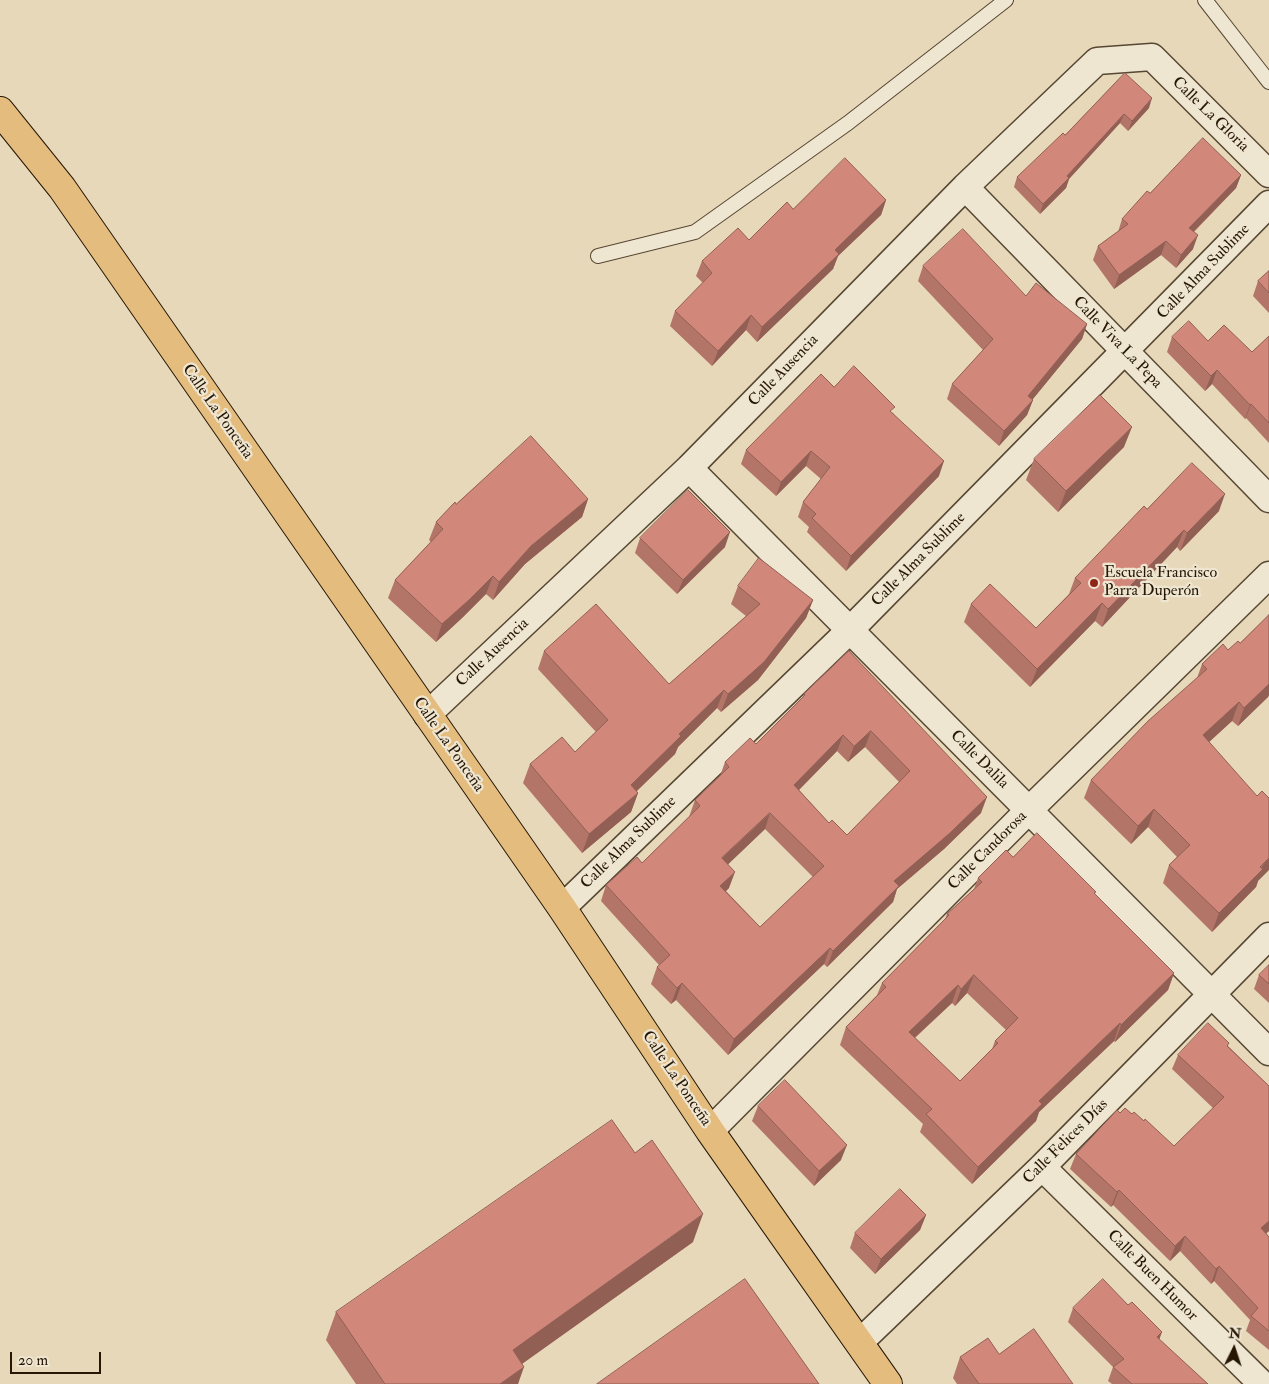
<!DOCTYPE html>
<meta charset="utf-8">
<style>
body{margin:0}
#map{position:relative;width:1269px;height:1384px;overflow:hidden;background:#e7d8ba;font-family:"IM FELL Double Pica",serif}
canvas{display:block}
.north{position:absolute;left:1209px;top:1324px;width:50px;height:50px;-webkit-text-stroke:4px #efe6d2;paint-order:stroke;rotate:4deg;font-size:14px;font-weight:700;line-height:20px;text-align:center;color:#261705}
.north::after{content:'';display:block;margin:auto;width:18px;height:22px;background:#261705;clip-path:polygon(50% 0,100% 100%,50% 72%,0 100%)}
.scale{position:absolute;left:10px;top:1352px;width:91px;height:22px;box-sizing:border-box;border:2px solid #261705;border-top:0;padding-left:6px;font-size:15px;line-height:18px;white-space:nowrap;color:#261705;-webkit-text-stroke:4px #efe6d2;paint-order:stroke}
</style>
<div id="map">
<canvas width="1269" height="1384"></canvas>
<div class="north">N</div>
<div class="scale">20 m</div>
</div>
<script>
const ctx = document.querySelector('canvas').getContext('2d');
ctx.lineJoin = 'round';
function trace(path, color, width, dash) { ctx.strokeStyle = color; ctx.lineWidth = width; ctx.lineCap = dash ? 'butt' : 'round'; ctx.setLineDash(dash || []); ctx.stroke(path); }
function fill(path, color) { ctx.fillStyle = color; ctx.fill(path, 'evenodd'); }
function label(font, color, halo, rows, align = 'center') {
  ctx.font = font + ' "IM FELL Double Pica",serif'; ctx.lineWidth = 4.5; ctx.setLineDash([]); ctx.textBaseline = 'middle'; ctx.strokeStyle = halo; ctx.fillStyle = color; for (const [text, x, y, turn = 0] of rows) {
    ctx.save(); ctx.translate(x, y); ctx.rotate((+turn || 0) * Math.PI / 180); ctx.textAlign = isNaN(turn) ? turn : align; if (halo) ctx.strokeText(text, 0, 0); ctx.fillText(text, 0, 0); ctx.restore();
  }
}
const service = new Path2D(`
 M1205,0L1269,82
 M598,256L695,232L848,123L1006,0`);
const minor = new Path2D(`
 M965,187L1269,499
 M689,468L1269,1052
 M427,715L689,468L965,187L1097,61L1152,57L1269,174
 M562,908L849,631L1269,204
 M710,1131L1029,810L1269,575
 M1042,1167L1262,1384
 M859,1343L1042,1167L1269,936`);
const primary = new Path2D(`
 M0,111L62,188L562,908L710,1131L888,1384`);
trace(service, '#564732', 16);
trace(minor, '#564732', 29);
trace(primary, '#261705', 30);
trace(service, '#efe6d2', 14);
trace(minor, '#efe6d2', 26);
trace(primary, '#e4bc7d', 28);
fill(new Path2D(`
 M1125,73L1149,108L1128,131L1120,123L1069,179L1066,188L1040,214L1014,187L1017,177L1065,135Z
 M1241,175L1236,188L1194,232L1193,249L1176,268L1161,255L1114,289L1093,260L1098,246L1118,232L1122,219L1150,193Z
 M886,200L881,215L838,256L833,269L757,342L746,330L712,366L670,326L675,311L703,283L696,276L702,261L749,240L793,209Z
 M923,266L1026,296L1087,324L1082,339L1032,400H1033L1027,415L999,446L947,399L952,384L983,350L918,281Z
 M1269,271V313L1253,296L1258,281Z
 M1269,336V443L1246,418L1245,419L1212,384L1205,391L1167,352L1172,337L1208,341L1252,352Z
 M834,387L893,413L939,476L846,571L807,532L809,527L798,517L803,502L821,479L806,466L776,496L741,464L746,450Z
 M1124,447L1058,512L1026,480L1034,459Z
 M588,499L582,517L525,564L493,600L486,594L462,618L436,642L388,598L395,580L431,542L429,540L436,522L456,504Z
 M1147,509L1219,511L1180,551L1177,547L1102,627L1095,621L1030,687L964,622L971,604L1036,628L1069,594L1075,578Z
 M640,538L725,547L677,594L635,553Z
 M738,586L813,600L806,618L758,680L721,712L717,708L678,747L675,754L636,792L638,793L631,812L582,853L523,783L530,764L575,752L596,732L538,669L544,651L669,684L746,616L731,604Z
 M1269,615V695L1268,697L1238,726L1232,721L1209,742L1258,881L1256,887L1212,932L1163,883L1169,865L1177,857L1148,827L1131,844L1084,798L1091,780L1197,678L1202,664L1240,643Z
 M849,651L981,813L944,849L897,889L893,902L827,967L824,964L728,1055L676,1000L671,1004L651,984L657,967L659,965L601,901L606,885L642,863L689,817L695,800L720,776L725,762L756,744L803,697L804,694ZM865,747L899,782L847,835L829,823L799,790L837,751L848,762ZM765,829L813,877L760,927L726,891L729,888L728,864Z
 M1013,857L1095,894L1174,973L1168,990L1115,1042L1114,1041L1039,1112L1036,1121L972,1184L920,1132L923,1124L840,1045L846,1027L877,995L882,983L945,919L947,914L974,889L978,878ZM967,993L1006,1030L995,1041L992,1049L960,1081L915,1038L952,1003L955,1006Z
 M1269,965V1003L1254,989L1259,975Z
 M1228,1046L1269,1086V1231L1266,1233L1269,1237V1350L1246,1331L1250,1320L1214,1281L1211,1284L1180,1251L1170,1261L1113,1205L1111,1207L1070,1169L1076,1154L1120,1113L1132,1114L1144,1121L1174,1146L1213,1108L1172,1069L1178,1055Z
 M758,1106L841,1160L814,1186L752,1121Z
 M926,1215L920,1230L875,1274L850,1248L855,1233Z
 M693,1242L522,1364L518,1384H356L326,1340L336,1312Z
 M1073,1308L1159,1340L1208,1384H1112L1108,1381L1113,1367L1068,1322Z
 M999,1354L1073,1384H957L953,1378L960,1357Z`), '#b47569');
fill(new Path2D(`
 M1152,98L1149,108L1128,131L1132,121Z
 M1124,114L1120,123L1069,179L1066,188L1040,214L1043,204L1067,176Z
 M1241,175L1236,188L1184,241L1189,228Z
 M886,200L881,215L838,256L833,269L757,342L762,327L835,250Z
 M1198,235L1193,249L1176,268L1181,255Z
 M1166,241L1161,255L1114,289L1119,275Z
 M751,315L746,330L712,366L718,351Z
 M1087,324L1082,339L1024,410L1033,400L1027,415L999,446L1004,431L1028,396Z
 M1217,370L1212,384L1205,391L1211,376Z
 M1251,404L1246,418L1245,419L1250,405Z
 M1132,427L1124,447L1058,512L1066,491Z
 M811,451L806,466L776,496L781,482Z
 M944,461L939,476L846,571L851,556Z
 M1225,494L1219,511L1180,551L1187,533Z
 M588,499L582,517L525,564L493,600L499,582L531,546Z
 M1184,530L1177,547L1102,627L1108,609Z
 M730,532L725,547L677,594L683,580Z
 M493,576L486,594L462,618L436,642L442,624Z
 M813,600L806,618L758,680L721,712L728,694Z
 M1102,603L1095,621L1030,687L1037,669Z
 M1269,684V695L1268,697L1238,726L1244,708Z
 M724,690L717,708L678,747L675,754L624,803L631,785L679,734Z
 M1239,702L1232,721L1196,754L1203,735Z
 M871,731L865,747L848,762L854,746Z
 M843,735L837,751L788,801L794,785Z
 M638,793L631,812L582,853L589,834Z
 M987,797L981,813L944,849L897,889L893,902L827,967L833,951L894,881Z
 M1154,809L1148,827L1131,844L1138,826Z
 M770,813L765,829L717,875L722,858Z
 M1269,858V870L1258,881L1256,887L1212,932L1219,913Z
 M735,872L729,888L714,902L720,886Z
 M830,948L824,964L728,1055L734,1039Z
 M1174,973L1168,990L1115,1042L1121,1025Z
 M974,975L967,993L955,1006L961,989Z
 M682,983L676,1000L671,1004L677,988Z
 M958,985L952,1003L902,1049L909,1032Z
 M1120,1023L1114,1041L1039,1112L1036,1121L972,1184L978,1167L1039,1101Z
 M847,1145L841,1160L814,1186L819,1171Z
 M1119,1190L1113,1205L1111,1207L1117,1192Z
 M703,1214L693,1242L502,1378L513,1350Z
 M926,1215L920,1230L875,1274L881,1259Z
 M1269,1221V1231L1256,1243L1261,1228Z
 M1185,1236L1180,1251L1170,1261L1175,1246Z
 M1219,1266L1214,1281L1211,1284L1216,1269Z
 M1162,1332L1157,1346V1337Z
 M524,1367L518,1384H500Z`), '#925f55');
const building = new Path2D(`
 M1125,73L1152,98L1132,121L1124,114L1067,176L1069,178L1043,204L1017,177L1063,133L1065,135Z
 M1203,138L1241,175L1189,228L1198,235L1181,255L1166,241L1119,275L1098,246L1128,224L1122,219L1147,191L1150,193Z
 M845,158L886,200L835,250L839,254L762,327L751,315L718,351L675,311L712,273L702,261L738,228L749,240L787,202L793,209Z
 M963,229L1026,296L1036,283L1087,324L1028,396L1033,400L1004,431L952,384L993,339L923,266Z
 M1269,271V293L1258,281Z
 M1189,321L1208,341L1224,325L1252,352L1269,336V423L1251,404L1250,405L1217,370L1211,376L1172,337Z
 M854,366L895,407L890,411L944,461L851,556L812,518L816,514L803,502L830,467L811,451L781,482L746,450L821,374L834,387Z
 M1100,395L1132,427L1066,491L1034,459Z
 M531,436L588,499L531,546L499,582L493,576L469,600L442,624L395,580L443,529L436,522L455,502L456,504Z
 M1192,463L1225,494L1187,533L1184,530L1108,609L1102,603L1037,669L971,604L990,584L1036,628L1081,583L1075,578L1144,506L1147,509Z
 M688,490L730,532L683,580L640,538Z
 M759,558L813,600L764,662L728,694L724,690L679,734L681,736L631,785L638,793L589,834L530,764L562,737L575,752L608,720L544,651L596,604L669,684L760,604L738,586Z
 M1269,615V684L1244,708L1239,702L1203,735L1257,796L1262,791L1269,798V858L1260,867L1263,869L1219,913L1169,865L1190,845L1154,809L1138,826L1091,780L1148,721L1207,669L1202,664L1223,644L1228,650L1238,641L1240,643Z
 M849,651L987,797L950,833L894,881L899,886L833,951L830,948L734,1039L682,983L677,988L657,967L670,955L606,885L637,857L642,863L700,806L695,800L729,767L725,762L750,738L756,744L805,695L804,694ZM871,731L910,771L847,835L832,820L829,823L794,785L843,735L854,746ZM770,813L824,866L760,927L720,886L735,872L722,858Z
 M1037,833L1096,892L1094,893L1174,973L1121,1025L1120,1023L1039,1101L1042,1104L978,1167L926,1114L932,1109L846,1027L886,987L882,983L949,915L947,914L982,882L978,878L1006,850L1013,857ZM974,975L1018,1018L995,1041L998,1043L960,1081L909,1032L958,985L961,989Z
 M1269,965V984L1259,975Z
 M1208,1023L1229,1043L1227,1046L1269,1086V1221L1261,1228L1269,1237V1331L1251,1316L1258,1308L1219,1266L1216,1269L1185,1236L1175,1246L1119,1190L1117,1192L1076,1154L1117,1110L1120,1113L1125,1108L1132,1114L1134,1112L1144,1121L1145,1119L1174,1146L1224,1097L1178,1055Z
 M785,1080L847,1145L819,1171L758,1106Z
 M612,1120L635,1153L652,1140L703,1214L513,1350L524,1367L500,1384H385L336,1312Z
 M900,1189L926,1215L881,1259L855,1233Z
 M745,1279L819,1384H597Z
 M1103,1279L1128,1305L1132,1302L1162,1332L1157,1337L1208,1384H1132L1113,1367L1124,1359L1073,1308Z
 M1034,1329L1073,1384H979L960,1357L988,1338L999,1354Z`);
fill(building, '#d1887a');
trace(building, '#925f55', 1);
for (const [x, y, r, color] of [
 [1094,583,5,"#8f2418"]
]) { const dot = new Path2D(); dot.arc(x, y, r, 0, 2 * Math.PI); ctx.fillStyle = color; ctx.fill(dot); trace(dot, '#efe6d2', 2); }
label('16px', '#261705', '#efe6d2', [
 ["Calle La Gloria",1210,115,44],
 ["Calle Alma Sublime",1204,272,-46],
 ["Calle Viva La Pepa",1117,343,46],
 ["Calle Ausencia",784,371,-46],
 ["Calle La Ponceña",217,412,55],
 ["Calle Alma Sublime",919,560,-45],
 ["Calle Ausencia",493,653,-43],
 ["Calle La Ponceña",448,745,55],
 ["Calle Dalila",979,760,45],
 ["Calle Alma Sublime",629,843,-44],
 ["Calle Candorosa",988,851,-45],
 ["Calle La Ponceña",676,1079,56],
 ["Calle Felices Días",1066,1142,-45],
 ["Calle Buen Humor",1152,1276,45]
]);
label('16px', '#261705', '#efe6d2', [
 ["Escuela Francisco",1104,574],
 ["Parra Duperón",1104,592]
], 'left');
</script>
